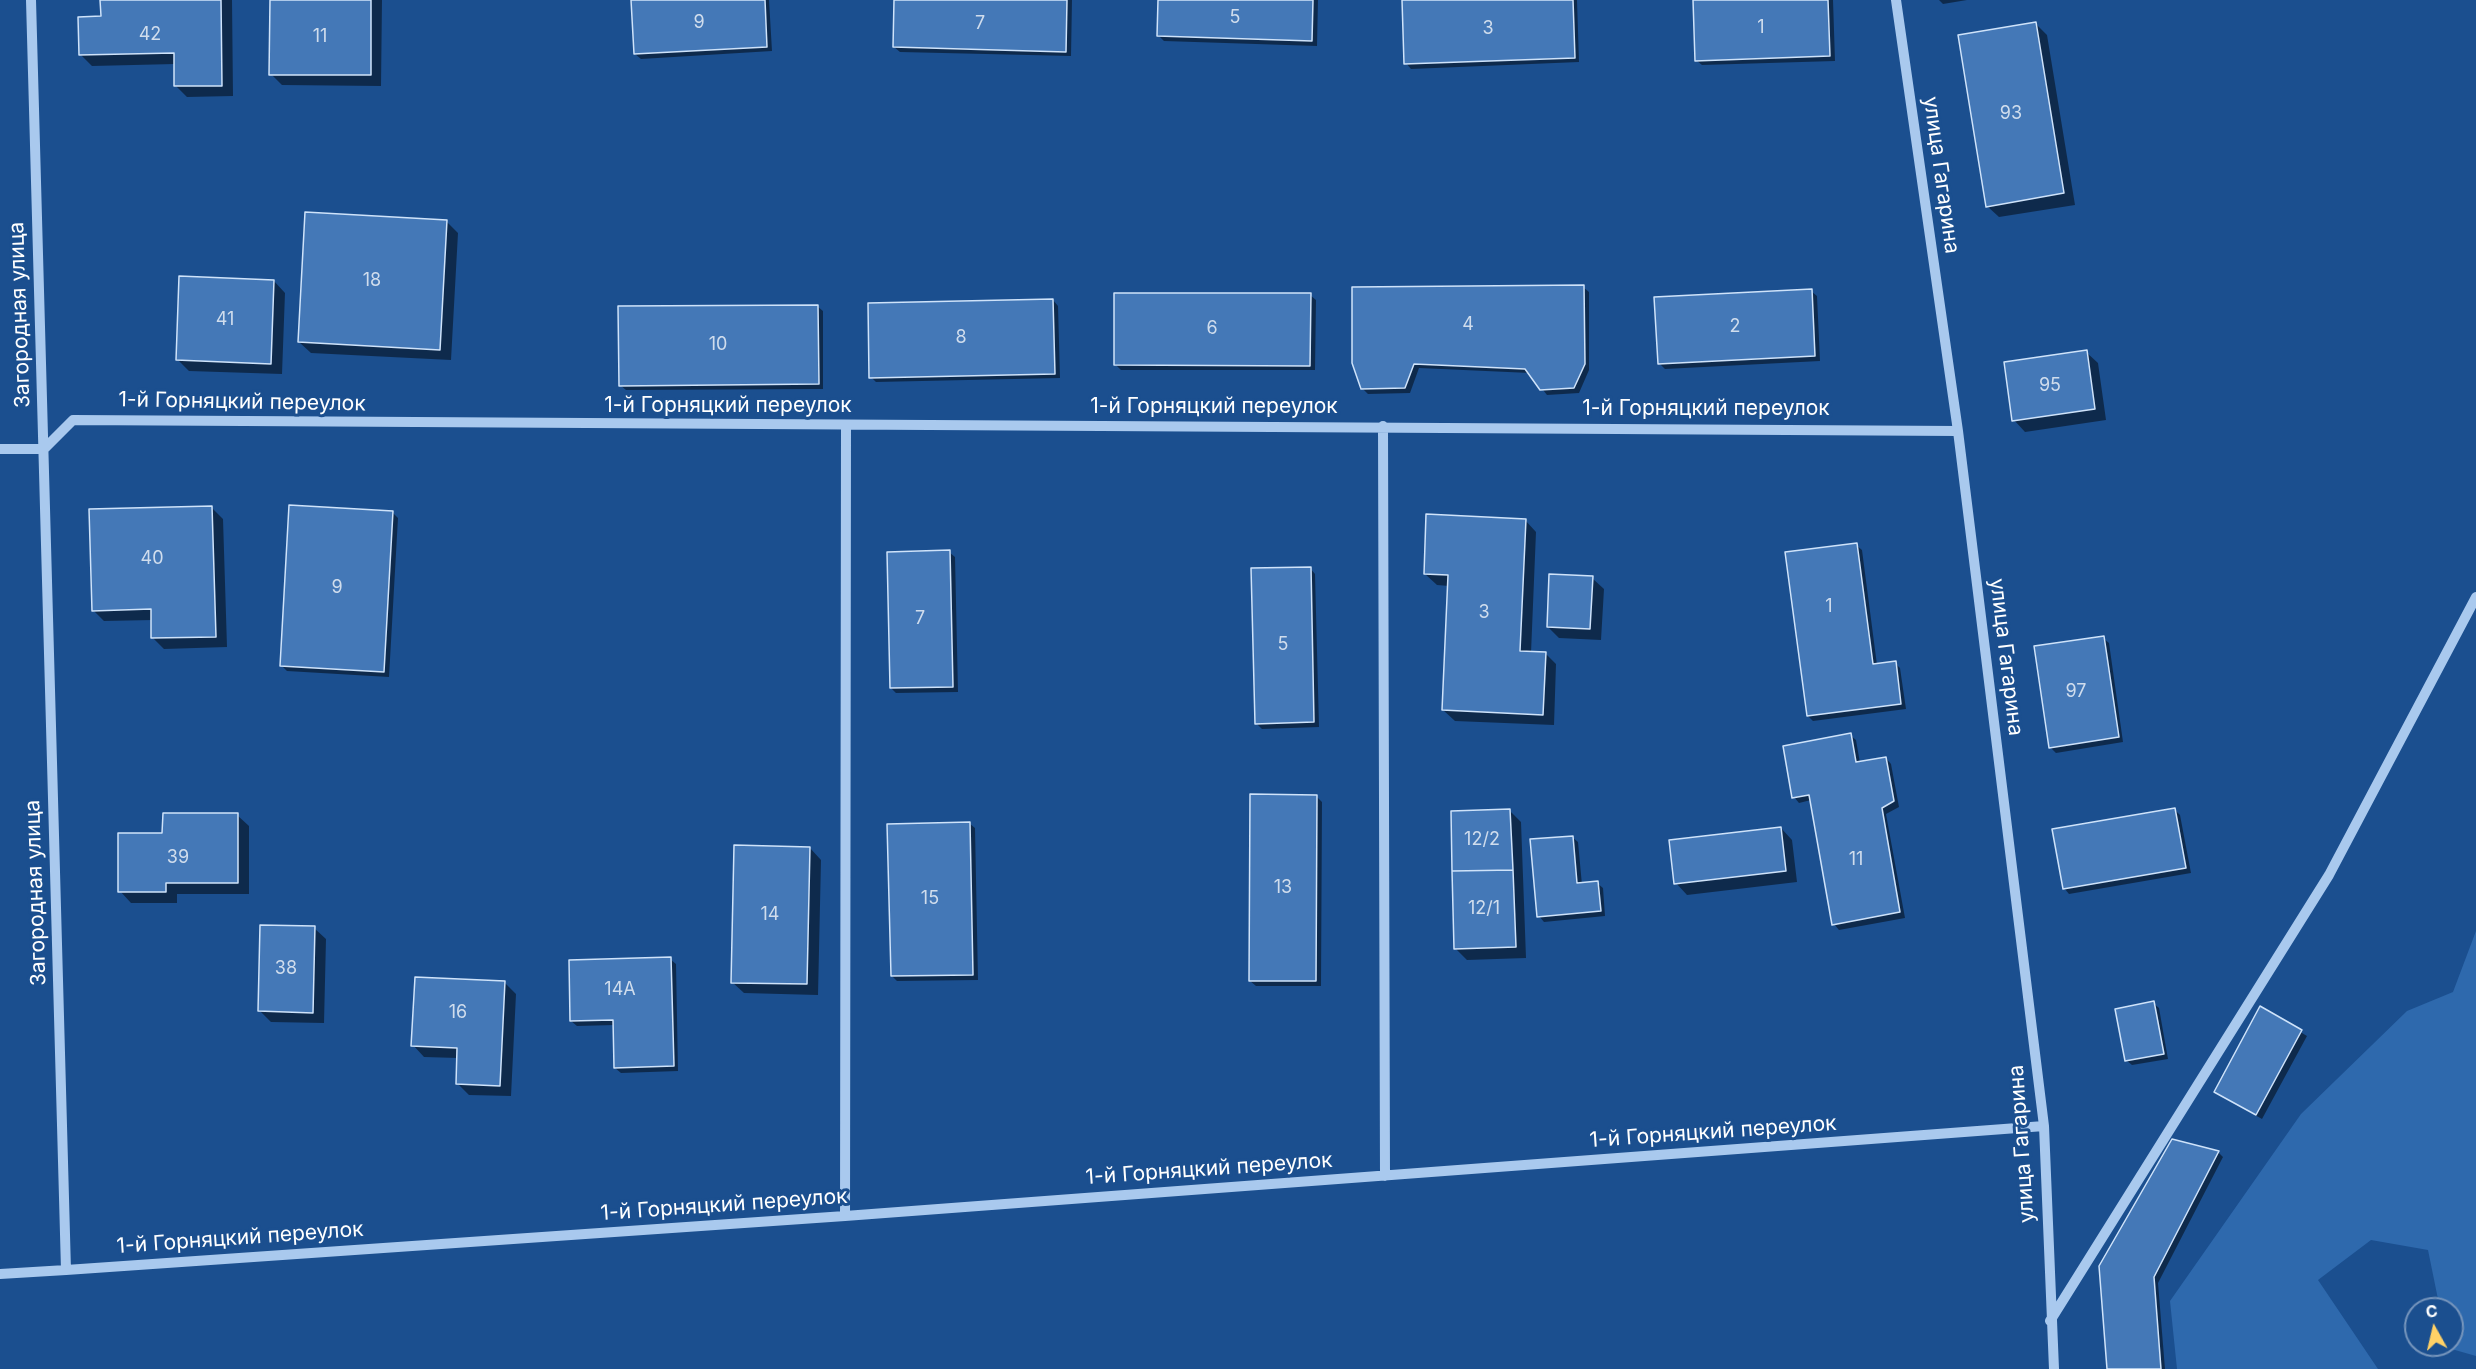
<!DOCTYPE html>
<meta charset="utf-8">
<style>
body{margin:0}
#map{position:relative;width:2476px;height:1369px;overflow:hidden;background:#1b4f8f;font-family:Inter,sans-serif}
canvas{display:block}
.north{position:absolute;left:2404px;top:1297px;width:60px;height:60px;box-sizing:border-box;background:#1b4f8f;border:2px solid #7695bc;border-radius:50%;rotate:352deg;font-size:16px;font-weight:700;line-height:24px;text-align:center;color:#fff}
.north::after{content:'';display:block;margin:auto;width:21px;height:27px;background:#ffd166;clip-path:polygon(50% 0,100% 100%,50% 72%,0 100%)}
</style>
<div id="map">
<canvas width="2476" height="1369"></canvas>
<div class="north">С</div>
</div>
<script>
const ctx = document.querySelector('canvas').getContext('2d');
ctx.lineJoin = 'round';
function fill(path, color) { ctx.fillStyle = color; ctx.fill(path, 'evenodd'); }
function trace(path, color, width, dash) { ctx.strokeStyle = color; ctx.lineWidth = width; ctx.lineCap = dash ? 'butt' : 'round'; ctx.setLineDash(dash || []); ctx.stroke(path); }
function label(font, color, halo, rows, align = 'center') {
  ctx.font = font + ' Inter,sans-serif'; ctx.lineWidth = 6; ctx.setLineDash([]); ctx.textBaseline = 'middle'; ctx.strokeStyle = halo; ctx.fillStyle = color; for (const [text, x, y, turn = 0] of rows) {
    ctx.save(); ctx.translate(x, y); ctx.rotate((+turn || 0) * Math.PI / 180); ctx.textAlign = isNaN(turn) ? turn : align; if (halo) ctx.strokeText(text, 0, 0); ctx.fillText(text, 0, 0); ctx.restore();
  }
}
fill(new Path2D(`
 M2476,931V1356L2448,1348L2447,1345H2452V1309H2440L2428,1250L2371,1240L2318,1280L2378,1369H2177L2170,1301L2301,1114L2407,1011L2453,992Z`), '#2e69ad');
fill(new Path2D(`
 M102,0H232L233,96L187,97L176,86L175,64L92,66L80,54L102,18Z
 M271,0H382L381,86L282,85L271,74Z
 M632,0H769L772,51L641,59L635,54Z
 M895,0H1072L1071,56L900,52L894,47Z
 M1160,0H1318L1317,46L1164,41L1158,35Z
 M1404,0H1577L1579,62L1411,69L1406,63Z
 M1694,0H1833L1835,61L1702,65L1696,60Z
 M1939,0H1967L1943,4Z
 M2036,24L2047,35L2075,205L1999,217L1987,206Z
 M446,221L458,233L451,360L311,353L299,342Z
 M274,281L285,293L282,374L189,371L178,360Z
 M1583,287L1589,292V370L1579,393L1547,395L1530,373L1419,368L1410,393L1368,394L1362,388L1354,363Z
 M1811,291L1817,296L1820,361L1665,369L1659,363Z
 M1310,295L1316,300L1315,370H1121L1116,365Z
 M1053,300L1058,306L1060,378L876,382L871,377Z
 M817,306L823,311V389L626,390L620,385Z
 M2086,352L2098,363L2106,420L2025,432L2014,420Z
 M212,508L223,519L227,647L164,649L153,638V620L104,621L93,610Z
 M392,512L398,518L389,677L287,671L281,665Z
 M1525,520L1536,532L1531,653H1545L1556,664L1554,725L1455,721L1443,710L1449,586L1437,585L1425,574Z
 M1856,545L1862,550L1877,665L1895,663L1900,668L1906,709L1813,721L1808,716Z
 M949,552L955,557L958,692L896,693L891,688Z
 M1310,568L1315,574L1319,727L1262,729L1256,723Z
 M1592,578L1604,589L1601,640L1559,638L1548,627Z
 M2103,638L2109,643L2123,742L2056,753L2050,747Z
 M1850,735L1856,740L1860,763L1886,758L1891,764L1899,807L1886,814L1905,918L1839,930L1834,924L1811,800L1799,803L1794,797Z
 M1316,796L1322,802L1321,986H1256L1250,981Z
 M1509,810L1521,822L1526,958L1467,960L1456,949Z
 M2175,810L2180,815L2191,873L2069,894L2064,888Z
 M237,815L249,826V894H177V903H131L120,891L164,835Z
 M969,823L975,828L978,980L897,981L892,976Z
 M1781,828L1792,840L1797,882L1687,895L1676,883Z
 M1572,837L1578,842L1582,885L1597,883L1603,888L1605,916L1544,922L1539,916Z
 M810,848L821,860L818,995L744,993L732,982Z
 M314,928L326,939L324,1023L271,1022L260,1011Z
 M670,959L676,964L678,1071L621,1073L615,1068V1025L577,1026L571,1021Z
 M505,983L516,994L511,1096L469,1095L457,1083L458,1058L424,1057L413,1045Z
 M2153,1003L2159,1008L2168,1059L2132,1065L2126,1060Z
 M2260,1008L2307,1036L2262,1119L2215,1092Z
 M2218,1152L2223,1157L2158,1283L2165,1369H2108L2100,1266Z`), '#0007');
const building = new Path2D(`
 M100,0H221L222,86H174V53L79,55L78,17L101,16Z
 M270,0H371V75H269Z
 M631,0H765L767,47L634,54Z
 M894,0H1067L1066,52L893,47Z
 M1158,0H1313L1312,41L1157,36Z
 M1402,0H1573L1575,58L1404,64Z
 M1693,0H1828L1830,56L1695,61Z
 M2036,22L2064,193L1986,207L1958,35Z
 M305,212L447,220L440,350L298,342Z
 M179,276L274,280L271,364L176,360Z
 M1584,285L1585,364L1574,388L1540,390L1525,369L1414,364L1405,388L1361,389L1352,363V287Z
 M1812,289L1815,356L1658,364L1654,297Z
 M1114,293H1311L1310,366L1114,365Z
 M1053,299L1055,374L869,378L868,303Z
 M818,305L819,384L619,386L618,306Z
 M2087,350L2095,409L2012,421L2004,362Z
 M289,505L393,511L384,672L280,666Z
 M212,506L216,637L151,638V609L92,611L89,509Z
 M1426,514L1526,519L1520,651L1546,652L1543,715L1442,710L1448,575L1424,574Z
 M1857,543L1873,664L1896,661L1901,704L1807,716L1785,552Z
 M950,550L953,687L890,688L887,552Z
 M1311,567L1314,722L1255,724L1251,568Z
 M1549,574L1593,576L1590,629L1547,627Z
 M2104,636L2119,737L2049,748L2034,646Z
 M1851,733L1856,762L1886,757L1894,801L1882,808L1900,912L1832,925L1809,795L1792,798L1783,746Z
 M1250,794L1317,795L1316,981H1249Z
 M2175,808L2186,868L2063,889L2052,829Z
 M1510,809L1513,870L1452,871L1451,811Z
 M163,813H238V883H166V892H118V833H162Z
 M970,822L973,975L891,976L887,824Z
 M1781,827L1786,871L1674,884L1669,840Z
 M1573,836L1577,883L1598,881L1601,911L1537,917L1530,839Z
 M734,845L810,847L807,984L731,983Z
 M1513,870L1516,947L1454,949L1452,871Z
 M260,925L315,926L313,1013L258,1011Z
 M671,957L674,1066L614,1068L613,1020L570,1021L569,960Z
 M415,977L505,981L500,1086L456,1084L457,1048L411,1046Z
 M2154,1001L2164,1054L2125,1061L2115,1009Z
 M2260,1006L2302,1030L2256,1115L2214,1092Z
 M2172,1139L2219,1151L2154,1277L2161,1369H2107L2099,1266Z`);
fill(building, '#4478b7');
trace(building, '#cfe3fa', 1.5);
trace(new Path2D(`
 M1896,0L1958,431L2044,1126L2054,1369
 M1383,426L1385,1176
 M0,449H44L73,420C701,425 1330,426 1958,431
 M845,1216L846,426
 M66,1270L845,1216L2044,1126
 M0,1274L66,1270L31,0
 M2050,1321L2329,875L2476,597`), '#a9c9ee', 10);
label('18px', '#d0dded', null, [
 ["5",1235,18],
 ["9",699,23],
 ["7",980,24],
 ["1",1761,28],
 ["3",1488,29],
 ["42",150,35],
 ["11",320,37],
 ["93",2011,114],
 ["18",372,281],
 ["41",225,320],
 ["4",1468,325],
 ["2",1735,327],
 ["6",1212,329],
 ["8",961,338],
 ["10",718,345],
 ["95",2050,386],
 ["40",152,559],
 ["9",337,588],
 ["1",1829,607],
 ["3",1484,613],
 ["7",920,619],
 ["5",1283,645],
 ["97",2076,692],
 ["12/2",1482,840],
 ["39",178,858],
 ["11",1856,860],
 ["13",1283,888],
 ["15",930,899],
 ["12/1",1484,909],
 ["14",770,915],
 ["38",286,969],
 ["14А",620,990],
 ["16",458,1013]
]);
label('21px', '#fff', '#1b4f8f', [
 ["улица Гагарина",1941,175,82],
 ["Загородная улица",20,315,-92],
 ["1-й Горняцкий переулок",242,402,1],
 ["1-й Горняцкий переулок",728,406],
 ["1-й Горняцкий переулок",1214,407],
 ["1-й Горняцкий переулок",1706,409],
 ["улица Гагарина",2006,657,83],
 ["Загородная улица",36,893,-92],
 ["1-й Горняцкий переулок",1713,1132,-4],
 ["улица Гагарина",2022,1144,-94],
 ["1-й Горняцкий переулок",1209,1169,-4],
 ["1-й Горняцкий переулок",724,1205,-4],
 ["1-й Горняцкий переулок",240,1238,-4]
]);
</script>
